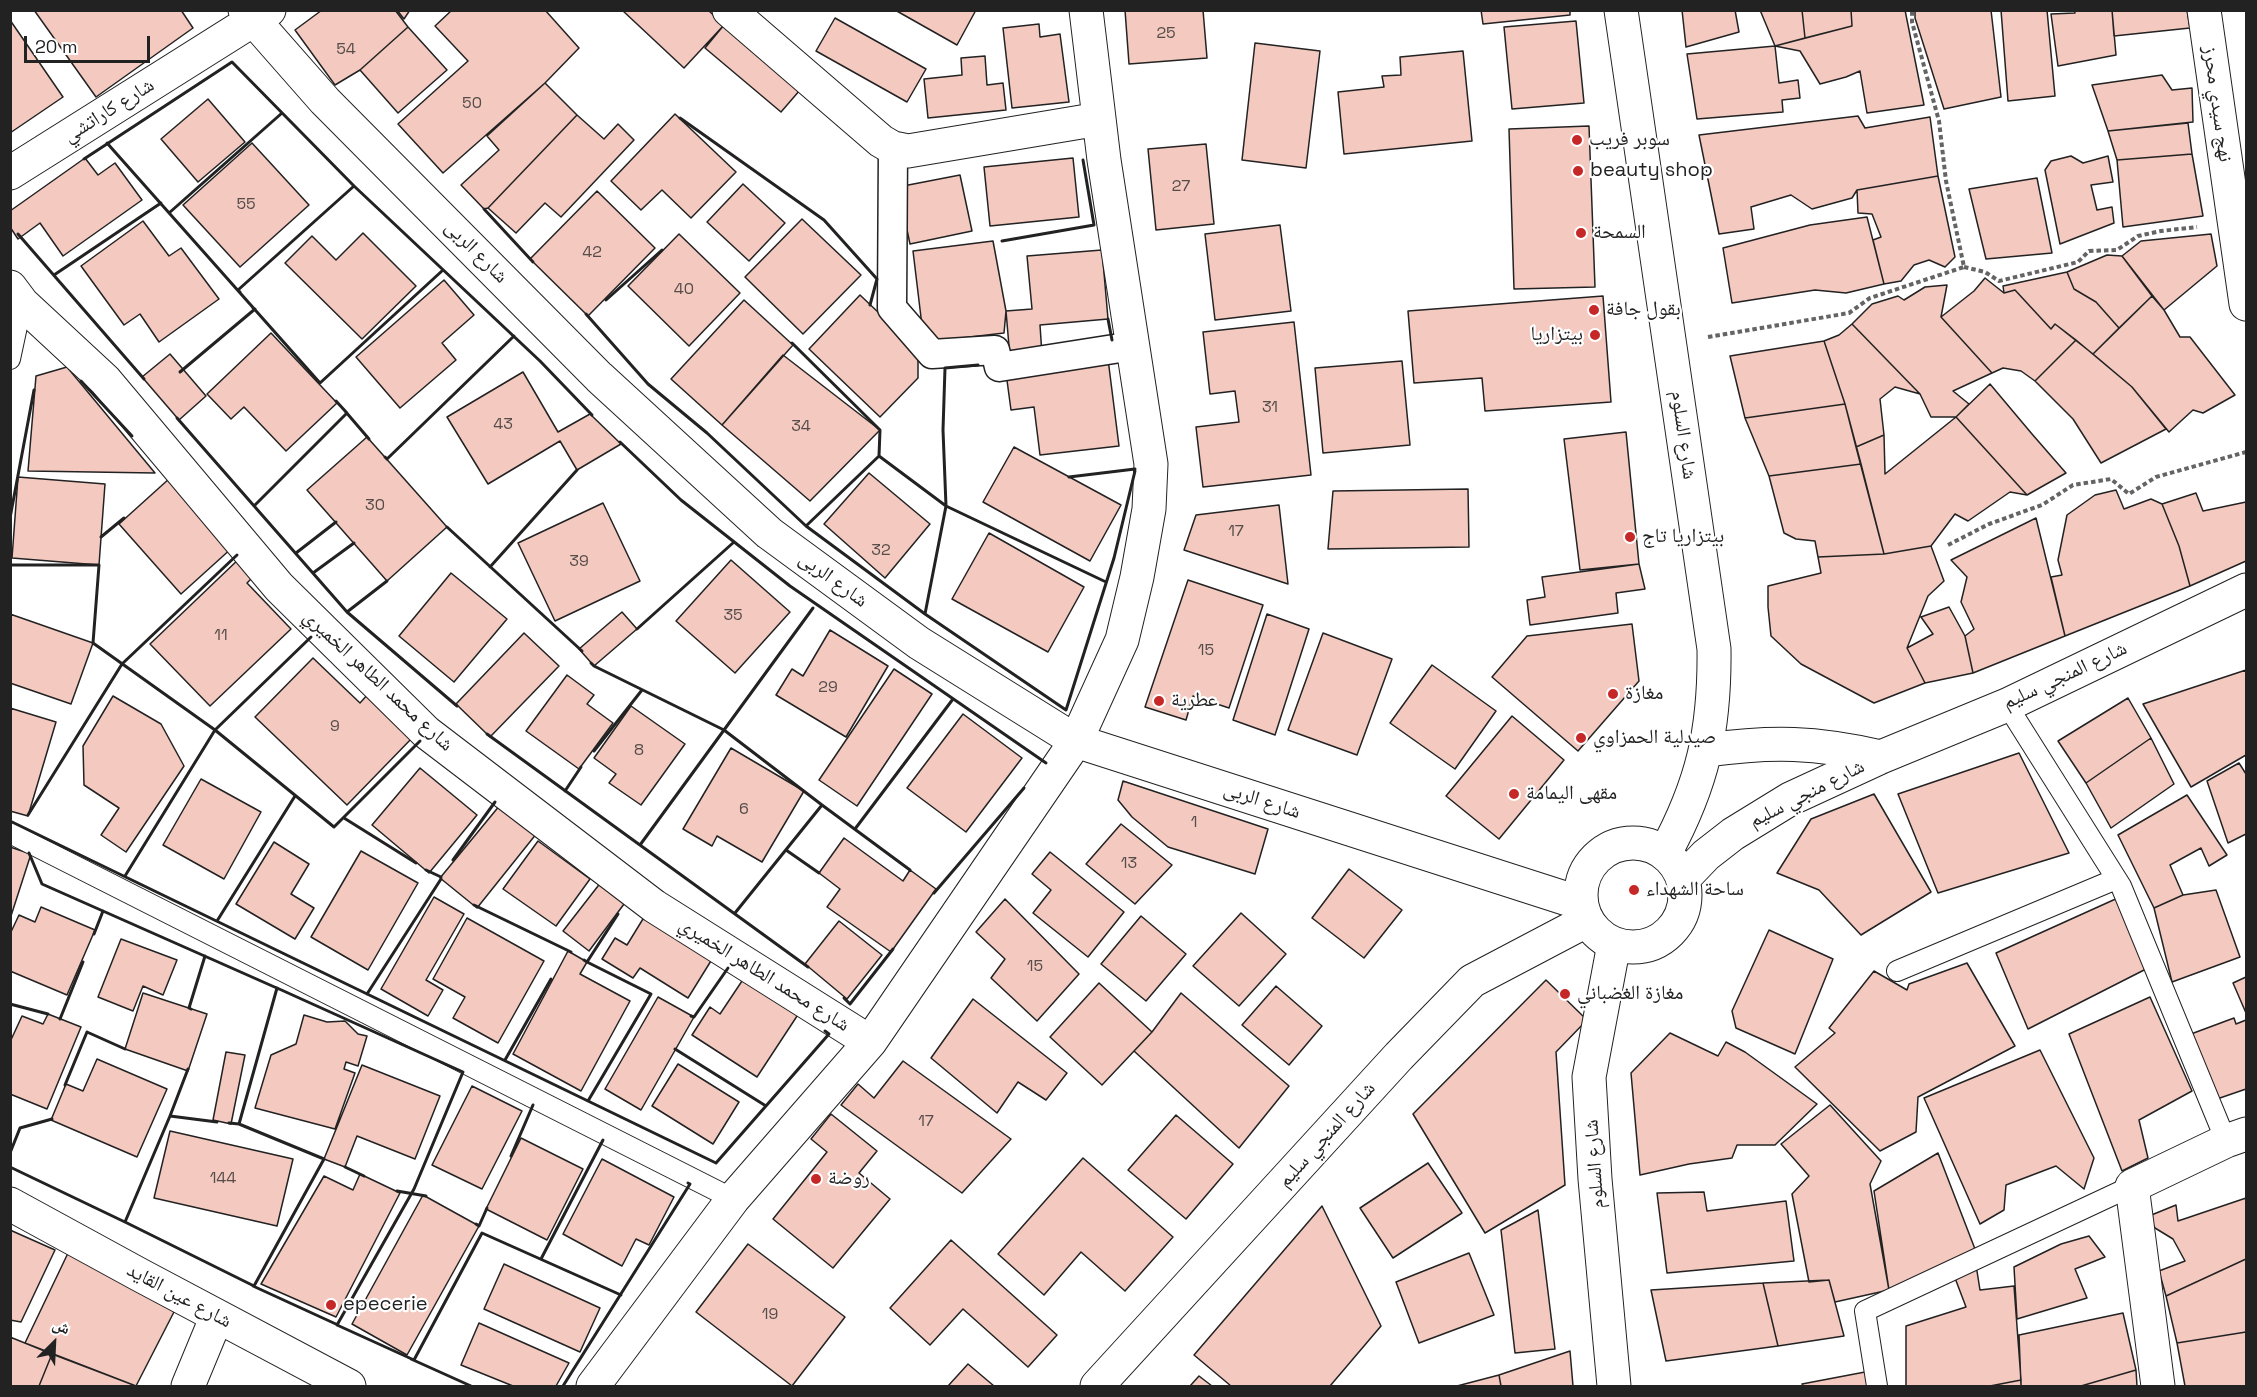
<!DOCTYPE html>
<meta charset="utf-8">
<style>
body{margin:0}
#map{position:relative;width:2257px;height:1397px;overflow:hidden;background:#fff;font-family:"Space Grotesk","Noto Naskh Arabic",sans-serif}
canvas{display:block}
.frame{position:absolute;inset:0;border:12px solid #222;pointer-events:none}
.north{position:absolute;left:24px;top:1313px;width:60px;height:60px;-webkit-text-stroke:4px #fff;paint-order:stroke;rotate:24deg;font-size:16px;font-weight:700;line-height:24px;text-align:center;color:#222}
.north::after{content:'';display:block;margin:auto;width:21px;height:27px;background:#222;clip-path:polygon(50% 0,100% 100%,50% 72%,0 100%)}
.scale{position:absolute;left:24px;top:36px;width:126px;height:27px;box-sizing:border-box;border:3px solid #222;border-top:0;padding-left:8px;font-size:18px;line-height:21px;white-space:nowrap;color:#222;-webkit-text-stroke:4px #fff;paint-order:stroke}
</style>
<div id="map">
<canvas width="2257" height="1397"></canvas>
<div class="frame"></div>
<div class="north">ش</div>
<div class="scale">20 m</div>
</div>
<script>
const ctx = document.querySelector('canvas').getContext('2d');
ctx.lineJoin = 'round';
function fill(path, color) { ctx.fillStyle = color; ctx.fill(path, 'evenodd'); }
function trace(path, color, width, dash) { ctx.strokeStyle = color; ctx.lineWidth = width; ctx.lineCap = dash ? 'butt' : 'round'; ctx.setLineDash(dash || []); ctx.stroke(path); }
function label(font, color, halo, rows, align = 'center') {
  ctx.font = font + ' "Space Grotesk","Noto Naskh Arabic",sans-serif'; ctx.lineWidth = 4.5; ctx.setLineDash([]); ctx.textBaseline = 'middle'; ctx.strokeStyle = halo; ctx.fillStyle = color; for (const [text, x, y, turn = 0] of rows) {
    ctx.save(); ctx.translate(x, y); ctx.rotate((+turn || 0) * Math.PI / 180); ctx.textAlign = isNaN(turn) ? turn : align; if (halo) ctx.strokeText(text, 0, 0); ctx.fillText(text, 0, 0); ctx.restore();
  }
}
const building = new Path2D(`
 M34,10H181L193,28L96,97Z
 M322,10H395L408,27L360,70L335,85L295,30Z
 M397,10H410L404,19Z
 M452,10H545L579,48L545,83L443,173L398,124L468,61L435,26Z
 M622,10H708L724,25L684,68Z
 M895,10H976L957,45Z
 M1125,10H1203L1207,58L1129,64Z
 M1481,10H1570V15L1483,24Z
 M1682,10H1735L1739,32L1686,47Z
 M1760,10H1802L1805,38L1775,46Z
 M1802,10H1851L1852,26L1805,38Z
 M1851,10H1905L1924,105L1867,113L1860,71L1846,77L1820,84L1800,51L1775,46L1852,26Z
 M1915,10H1991L2001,97L1944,109L1915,18Z
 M2001,10H2047L2055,96L2008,101Z
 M2074,10H2112L2116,55L2058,66L2051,14L2075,13Z
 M2112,10H2187L2190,28L2114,36Z
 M835,18L926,69L907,102L816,51Z
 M10,20L63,97L10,133Z
 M1576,21L1584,103L1512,109L1504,27Z
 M1039,24L1040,37L1060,34L1069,102L1012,108L1003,28Z
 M724,25L800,90L781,112L705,48Z
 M408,27L447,70L398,113L360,70Z
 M1255,43L1320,51L1306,168L1242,160Z
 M1775,46L1779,83L1798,80L1800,98L1782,100L1783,112L1697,119L1687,54Z
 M1463,51L1472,141L1344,154L1338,92L1384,87L1382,76L1401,75L1400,57Z
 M985,56L987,85L1003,83L1006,110L928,118L924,79L962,75L961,58Z
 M2162,75L2172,90L2192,88L2193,122L2108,131L2092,85Z
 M545,83L577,115L488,208L484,209L461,185L499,150L487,136Z
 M208,99L245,142L198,182L161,139Z
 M675,114L736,172L691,218L662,190L641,210L611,181Z
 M577,115L604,139L618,124L634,140L561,217L545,203L516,233L488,208Z
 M1858,116L1865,128L1930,117L1938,176L1857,190L1852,198L1812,209L1791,195L1751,207L1754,229L1719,234L1699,135Z
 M2188,123L2192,154L2117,160L2108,131Z
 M1589,126L1595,287L1514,289L1509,129Z
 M252,143L309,205L240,267L183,205Z
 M1206,144L1214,224L1156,230L1148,149Z
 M2192,154L2203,216L2123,227L2117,160Z
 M2071,156L2083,163L2108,156L2113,182L2091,185L2097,210L2112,207L2114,223L2060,244L2045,170L2051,161Z
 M85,158L98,175L115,163L142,200L63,256L40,223L18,239L10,227V211Z
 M1073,158L1079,217L990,226L984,167Z
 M960,175L972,231L910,244L898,187Z
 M1938,176L1955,257L1945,267L1929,260L1914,265L1901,281L1884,284L1873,240L1881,237L1872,214L1858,213L1857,190Z
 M2037,178L2052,253L1986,259L1969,189Z
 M743,184L785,223L749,261L707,222Z
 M597,191L655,248L588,316L530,259Z
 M1867,217L1884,284L1846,293L1815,290L1732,303L1723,248L1810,225Z
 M802,219L861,275L803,334L745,277Z
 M143,221L169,256L181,248L219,299L159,342L140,314L124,325L81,266Z
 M1280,225L1291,311L1215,320L1205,234Z
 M363,233L416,286L362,339L285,263L312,236L336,260Z
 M679,234L740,293L689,346L628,286Z
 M2211,234L2217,266L2164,310L2122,256L2141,241Z
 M993,241L1006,311L1004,333L936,341L923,334L913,251Z
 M1102,250L1108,319L1040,325L1042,355L1010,358L1006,311L1032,309L1027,256Z
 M2107,255L2122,256L2152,296L2119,328L2096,302L2074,289L2067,272Z
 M2067,272L2074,289L2096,302L2119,328L2093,354L2055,324L2051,329L2015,290L2004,293L2003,286Z
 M1985,278L2004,293L2015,290L2051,329L2055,324L2076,340L2035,381L2021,371L2003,368L1992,373L1941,317L1974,291Z
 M444,280L474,315L442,343L456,360L400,408L356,357Z
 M1947,285L1941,317L1992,373L1953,391L1969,404L1956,417H1931L1920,394L1852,324L1872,304L1898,296L1904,300L1925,287Z
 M860,295L918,350V378L880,417L809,349Z
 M1603,296L1611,402L1485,411L1482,378L1414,383L1408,311Z
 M2152,296L2164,310L2180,337H2190L2235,395L2203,413L2193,410L2169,432L2132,387L2093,354Z
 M744,300L793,345L722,425L671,379Z
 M1294,322L1311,475L1203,487L1196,427L1239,422L1235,391L1210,394L1203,332Z
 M1852,324L1920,394L1895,387L1880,399L1884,435L1856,447L1845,404L1824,341L1839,335Z
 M271,333L337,403L286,451L244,407L231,419L207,394Z
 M2076,340L2132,387L2166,429L2101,463L2073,419L2035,381Z
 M1824,341L1845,404L1745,418L1730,356Z
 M170,354L206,396L179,420L142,377Z
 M783,355L880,430L810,501L722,425Z
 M1108,359L1119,446L1040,455L1034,407L1011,410L1006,373Z
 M1402,361L1410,445L1323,453L1315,368Z
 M67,367L155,473L28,471L36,376Z
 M523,372L558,432L590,414L621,444L577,470L560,441L488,484L447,417Z
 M1990,384L2032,434L2066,473L2027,495L1956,417Z
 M1845,404L1861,464L1769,476L1745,418Z
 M1956,417L2027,495L2010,492L1968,521L1955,514L1931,546L1884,554L1856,447L1884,435L1885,474Z
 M1626,432L1639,564L1580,570L1564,439Z
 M367,437L447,527L387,581L307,490Z
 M1014,447L1121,505L1090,561L983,502Z
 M1861,464L1884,554L1818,557L1815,541L1796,539L1784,533L1769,476Z
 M869,473L930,524L885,578L824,524Z
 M18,477L105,484L99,565L12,558Z
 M170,478L233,547L181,594L119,524Z
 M1468,489L1469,547L1328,549L1333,491Z
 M2116,490L2124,509L2151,499L2162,504L2179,546L2190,586L2065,636L2051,577L2062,575L2058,560L2067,515L2095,495Z
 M2196,493L2203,511L2246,502V561L2190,586L2179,546L2162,504Z
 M603,503L640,581L555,621L518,543Z
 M1279,505L1288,584L1184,550L1196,515Z
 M2036,518L2065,636L1973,673L1965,636L1974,629L1961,602L1967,577L1951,560Z
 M989,533L1084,587L1048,652L952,599Z
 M1931,546L1944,581L1928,596L1907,648L1925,683L1874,703L1801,664L1771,636L1768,607V586L1821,573L1818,557L1884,554Z
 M242,556L258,572L247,583L291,629L210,706L150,644Z
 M731,560L790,612L735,673L676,621Z
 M1639,564L1645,589L1616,593L1618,613L1530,625L1527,600L1545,597L1542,577Z
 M451,573L507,619L454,682L399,636Z
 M1188,580L1263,605L1229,708L1193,696L1186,720L1145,707Z
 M1949,607L1965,636L1973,673L1925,683L1907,648L1933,634L1921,617Z
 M622,612L637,629L594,666L579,649Z
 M10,614L93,643L71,704L10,683Z
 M1267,614L1309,629L1275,735L1233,720Z
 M1632,624L1639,681L1578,751L1492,677L1527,636Z
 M830,630L888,666L846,737L776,695L792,669L803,676Z
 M524,633L559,666L490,737L456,704Z
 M1323,633L1392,659L1357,755L1288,730Z
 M313,658L360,703L369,693L414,736L347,805L255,717Z
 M1432,665L1496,711L1455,769L1390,723Z
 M894,669L932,694L857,806L819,780Z
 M2246,670V755L2191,787L2143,704Z
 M567,675L594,695L587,704L613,723L579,769L526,731Z
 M113,696L161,724L184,766L126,852L101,835L119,808L84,785L83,746Z
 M2128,698L2151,738L2086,783L2058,741Z
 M631,706L685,744L641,805L609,783L616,774L594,758Z
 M10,708L56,722L28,816L10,811Z
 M963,714L1022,758L966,832L907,788Z
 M1512,716L1564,760L1499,839L1446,796Z
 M2151,738L2174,784L2111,828L2086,783Z
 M731,748L804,791L762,862L717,836L712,846L683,829Z
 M2019,753L2069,853L1938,893L1898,794Z
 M2239,763L2246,774V834L2228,843L2207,781Z
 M420,768L477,815L429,873L372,825Z
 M201,779L261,812L224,879L163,845Z
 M1123,781L1268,829L1255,874L1168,847L1132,817L1118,800Z
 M1874,794L1931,892L1861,935L1819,890L1777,873L1811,819Z
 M2187,795L2227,855L2209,866L2201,848L2170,865L2183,895L2154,908L2118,835Z
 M505,799L541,828L477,908L440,878Z
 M1121,824L1172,865L1135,904L1086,864Z
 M844,838L903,881L910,870L936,889L891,952L827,907L840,889L819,873Z
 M538,841L590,879L556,926L503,889Z
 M274,842L309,864L291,894L314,908L295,939L236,904Z
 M10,847L31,854L10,919Z
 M361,851L418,883L368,970L311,937Z
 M1050,852L1124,912L1088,957L1033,913L1051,890L1032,874Z
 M1349,869L1402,910L1364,958L1312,918Z
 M605,877L630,896L589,951L563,931Z
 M2216,890L2240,957L2172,982L2154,908L2183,895Z
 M434,897L464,914L426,980L443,990L428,1016L381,989Z
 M2120,897L2150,967L2028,1029L1996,953Z
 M1005,899L1079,974L1037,1021L991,978L1005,959L976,932Z
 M41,907L95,930L67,995L10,971V934L19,915L35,922Z
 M1241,913L1286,954L1239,1006L1193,966Z
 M646,914L714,956L688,998L640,968L633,978L602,959L615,938L627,945Z
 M1141,916L1186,954L1146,1001L1101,964Z
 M467,918L544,961L498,1043L453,1018L465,997L433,979Z
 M839,921L882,955L847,999L805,964Z
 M1769,930L1833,959L1795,1054L1736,1028L1732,1011Z
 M121,939L177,960L163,995L143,986L133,1011L98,997Z
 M568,951L587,962L580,974L630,1001L581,1091L513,1054Z
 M1967,963L2015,1046L1918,1097L1916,1132L1880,1151L1795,1067L1835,1033L1829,1028L1874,971L1907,990L1909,984Z
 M746,975L801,1010L757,1077L692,1035L710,1007L720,1014Z
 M2246,977V1013L2233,983Z
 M1546,980L1587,1020L1556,1052L1565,1185L1485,1233L1413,1114Z
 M1099,983L1152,1032L1102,1085L1050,1037Z
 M1276,986L1322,1026L1289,1065L1242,1025Z
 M143,993L207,1014L188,1071L125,1049Z
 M1181,993L1289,1086L1239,1148L1134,1051L1152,1032Z
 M658,997L694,1017L641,1110L605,1089Z
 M2150,997L2192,1091L2139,1120L2148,1158L2122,1171L2069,1034Z
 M973,999L1067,1073L1046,1100L1018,1082L997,1113L931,1058Z
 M48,1014L81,1027L47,1109L10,1094V1042L22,1016L43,1024Z
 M304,1015L327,1022L345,1021L358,1034L367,1036L358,1066L346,1062L344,1069L355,1073L335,1129L255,1108L271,1055L296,1044Z
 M2234,1018L2236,1024L2246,1020V1089L2217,1099L2191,1034Z
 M1670,1033L1718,1056L1726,1042L1745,1052L1817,1104L1775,1145H1737L1732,1158L1689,1164L1640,1175L1631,1073Z
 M2040,1050L2094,1158L2084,1189L2056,1166L2006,1185L2004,1210L1980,1224L1924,1098Z
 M226,1052L245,1055L231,1124L213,1120Z
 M97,1059L167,1089L137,1157L51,1120L66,1084L83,1091Z
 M903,1061L1011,1139L962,1193L841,1105L858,1084L874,1098Z
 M678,1064L739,1102L713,1144L652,1106Z
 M362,1065L440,1096L415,1159L357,1136L345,1167L324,1159Z
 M472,1086L522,1111L482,1189L432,1165Z
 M1830,1105L1881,1161L1870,1184L1889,1290L1835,1302L1829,1280L1809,1282L1792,1194L1809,1176L1781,1144Z
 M831,1114L877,1151L859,1173L890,1199L833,1268L773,1219L827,1152L811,1139Z
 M1176,1115L1233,1164L1186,1219L1128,1170Z
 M170,1131L293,1159L277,1226L154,1198Z
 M521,1138L583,1169L547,1240L486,1209Z
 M1938,1153L1975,1249L1889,1290L1874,1191Z
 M1083,1158L1173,1237L1125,1291L1081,1252L1044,1295L998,1254Z
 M602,1159L674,1197L649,1245L636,1239L622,1266L563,1234Z
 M1428,1163L1462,1213L1393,1258L1360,1208Z
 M360,1174L400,1193L336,1317L261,1284L324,1176L353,1190Z
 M1704,1192L1707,1211L1786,1201L1794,1261L1667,1273L1657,1193Z
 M423,1195L479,1226L407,1355L352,1324Z
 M2246,1198V1259L2166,1296L2159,1271L2185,1261L2173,1239L2155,1228L2149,1216L2176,1205L2178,1221Z
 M1322,1206L1381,1326L1330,1386H1231L1194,1355Z
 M1538,1210L1555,1349L1515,1353L1501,1230Z
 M10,1230L55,1250L21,1322L10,1320Z
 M2089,1236L2105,1257L2075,1269L2087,1298L2017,1319L2014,1267L2061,1244Z
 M951,1240L1057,1335L1028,1367L963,1309L930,1345L890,1308Z
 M748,1244L845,1317L792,1386L696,1312Z
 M69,1251L175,1310L136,1386L25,1343Z
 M1469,1253L1494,1315L1419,1343L1396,1282Z
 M2246,1259V1332L2177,1343L2166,1296Z
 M504,1264L600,1308L580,1352L484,1309Z
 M1976,1265L1980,1290L2014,1286L2021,1380L1990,1386H1906V1326L1966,1307L1955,1278Z
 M1829,1280L1844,1336L1778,1346L1763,1283Z
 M1763,1283L1778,1346L1666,1361L1651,1290Z
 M2123,1313L2136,1370L2081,1386H2021L2019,1335Z
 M479,1323L569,1363L556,1386H513L461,1365Z
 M2246,1332V1386H2185L2177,1343Z
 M10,1337L52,1354L39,1386H10Z
 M1570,1351L1573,1386H1501L1499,1375Z
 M52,1354L136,1386H137H39Z
 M968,1364L994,1386H948Z
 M2136,1370L2137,1386H2081Z
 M1865,1372L1869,1386H1803L1802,1384Z
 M1499,1375L1501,1386H1457Z
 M1199,1376L1212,1386H1190Z
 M2021,1380V1386H1990Z`);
fill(building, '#f3c9c0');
trace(building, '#222', 1.5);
const service = new Path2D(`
 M10,359L22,303
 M2007,705L2121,886L2226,1141
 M10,833L733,1199
 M1897,971L2116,879
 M1877,1386L1865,1311L2132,1186`);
const pedestrian = new Path2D(`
 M893,148L892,308L932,354L995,350L999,367L1133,346`);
const minor = new Path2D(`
 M245,10L325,101L599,377L769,533L919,643L1076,741L1580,903
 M729,10L881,141L893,148L908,151L1099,119
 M2204,10L2246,304
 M10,173L269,10
 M10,287L22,303L105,380L279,587L426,732L654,906L870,1042
 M1614,944L1589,1077L1595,1179L1614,1386
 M10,1204L140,1275L349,1386
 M188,1386L217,1316
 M593,1386L733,1199L870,1042L1076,741L1122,640L1137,577L1149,509L1151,464L1104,160L1086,10
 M2158,1386L2132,1186L2226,1141L2246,1134`);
const tertiary = new Path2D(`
 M1621,10L1714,649C1715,729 1703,783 1665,853
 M1707,750C1773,741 1815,742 1881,757
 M1581 895a52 52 0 1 1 104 0a52 52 0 1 1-104 0Z
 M1683,879L1706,855L1733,834L1790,799L1881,757L2007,705L2246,590
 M1097,1386L1399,1056L1472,981L1586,921`);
trace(service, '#222', 22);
trace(pedestrian, '#222', 31);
trace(minor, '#222', 35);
trace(tertiary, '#222', 35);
trace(new Path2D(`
 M1964,267L1985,272L1999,281L2078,262L2089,251L2117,250L2138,236L2161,231L2197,227
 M1708,337L1849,313L1870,298L1964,267L1946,181L1939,121L1912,22V10
 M1948,545L1989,524L2042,505L2073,485L2111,479L2129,494L2156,477L2246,452`), '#646464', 4, [4.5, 3]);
trace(service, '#fff', 20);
trace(pedestrian, '#fff', 28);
trace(minor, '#fff', 33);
trace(tertiary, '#fff', 33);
trace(new Path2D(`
 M680,118L824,220L877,279L870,305
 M107,143L320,383
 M84,159L232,62L354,186L540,361L592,415
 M484,209L533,262
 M169,213L282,113
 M18,234L144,379
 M1002,241L1094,225L1083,160
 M54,275L161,203
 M240,292L238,290L354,186
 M606,300L662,250
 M586,314L648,384L707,433L806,526L925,614L1066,710L1114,558L1135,471
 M1108,319L1112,340
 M792,343L880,430L879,456
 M978,365L945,368L943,430L946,506L1106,582
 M180,372L255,309L253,308
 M81,381L132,436
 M320,383L443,270
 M345,411L369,439
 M177,418L347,612L457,706
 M620,442L681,500L790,586L1046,763
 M385,457L387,459L514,336
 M1069,477L1135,469
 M254,506L347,413L336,401
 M10,518L34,390
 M806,526L879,456L946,506L925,614
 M447,527L582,651
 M101,537L124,518
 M296,553L336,522
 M10,565H99L93,643L215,730L311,637
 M490,567L577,470
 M313,573L354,543
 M813,608L724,730L822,805
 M347,612L387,581
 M637,629L734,542
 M591,663L594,666L724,730L640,845
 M487,734L808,967
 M594,751L642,690
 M565,791L581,767
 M28,815L122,664L237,555
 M344,818L416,863
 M10,821L716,1163L829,1034L825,1031
 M855,829L953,699
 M786,850L819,873
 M29,853L42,884L279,989
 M453,860L495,802
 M426,870L441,877
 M125,876L215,730L334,827L420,741
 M934,893L1024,788
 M474,905L571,952
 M735,913L822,805L910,870
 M217,921L295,796
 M94,934L103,911
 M584,960L587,962L618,914
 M587,962L651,994L588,1101
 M367,994L441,879
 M844,998L850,1004L893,949
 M10,1004L48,1014
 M191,1009L189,1008L205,956
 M691,1016L694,1017L728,968
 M60,1019L83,962
 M675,1049L766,1106
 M505,1060L551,979
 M65,1085L87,1032L125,1049
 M170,1116L188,1069
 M217,1122L170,1116L125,1222L254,1286L324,1159L239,1124L277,988L463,1072L414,1189L337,1325L414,1360L482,1233L621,1295
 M229,1123L239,1124
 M10,1153L20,1128L52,1119
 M511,1156L533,1105
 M10,1167L127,1223
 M345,1167L364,1176
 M397,1191L426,1196
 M476,1224L479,1226L487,1208
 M541,1259L603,1140
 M253,1286L338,1325
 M411,1359L471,1386
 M563,1386L690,1184L688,1183`), '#222', 3);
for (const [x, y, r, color] of [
 [1577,140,6,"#c62828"],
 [1578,171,6,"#c62828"],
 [1581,233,6,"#c62828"],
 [1594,310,6,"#c62828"],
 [1595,335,6,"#c62828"],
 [1630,537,6,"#c62828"],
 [1613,694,6,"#c62828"],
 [1159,701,6,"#c62828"],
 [1581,738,6,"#c62828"],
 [1514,794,6,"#c62828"],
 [1634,890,6,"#c62828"],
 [1565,994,6,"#c62828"],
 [816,1179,6,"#c62828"],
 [331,1305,6,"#c62828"]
]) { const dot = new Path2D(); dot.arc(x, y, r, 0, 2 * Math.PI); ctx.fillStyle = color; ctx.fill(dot); trace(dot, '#fff', 2); }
label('16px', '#564c4a', null, [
 ["25",1166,34],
 ["54",346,50],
 ["50",472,104],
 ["27",1181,187],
 ["55",246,205],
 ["42",592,253],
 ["40",684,290],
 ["31",1270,408],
 ["43",503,425],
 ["34",801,427],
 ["30",375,506],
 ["17",1236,532],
 ["32",881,551],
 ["39",579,562],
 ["35",733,616],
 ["11",221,636],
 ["15",1206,651],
 ["29",828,688],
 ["9",335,727],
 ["8",639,751],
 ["6",744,810],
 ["1",1194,823],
 ["13",1129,864],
 ["15",1035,967],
 ["17",926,1122],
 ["144",223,1179],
 ["19",770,1315]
]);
label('20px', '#222', '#fff', [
 ["نهج سيدي محرز",2217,104,82],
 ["شارع كاراتشي",109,111,-32],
 ["شارع الربى",476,252,45],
 ["شارع السلوم",1683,435,82],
 ["شارع الربى",833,580,36],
 ["شارع المنجي سليم",2065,676,-25],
 ["شارع محمد الطاهر الخميري",378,681,43],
 ["شارع منجي سليم",1807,794,-27],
 ["شارع الربى",1262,801,18],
 ["شارع محمد الطاهر الخميري",764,975,32],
 ["شارع المنجي سليم",1327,1135,-48],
 ["شارع السلوم",1595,1164,-94],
 ["شارع عين القايد",179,1296,28]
]);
label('20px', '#222', '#fff', [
 ["سوبر فريب",1589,140],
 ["beauty shop",1590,171],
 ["السمحة",1593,233],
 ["بقول جافة",1606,310],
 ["بيتزاريا",1583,335,"right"],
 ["بيتزاريا تاج",1642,537],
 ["مغازة",1625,694],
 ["عطرية",1171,701],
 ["صيدلية الحمزاوي",1593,738],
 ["مقهى اليمامة",1526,794],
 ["ساحة الشهداء",1646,890],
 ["مغازة الغضباني",1577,994],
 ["روضة",828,1179],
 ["epecerie",343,1305]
], 'left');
</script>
